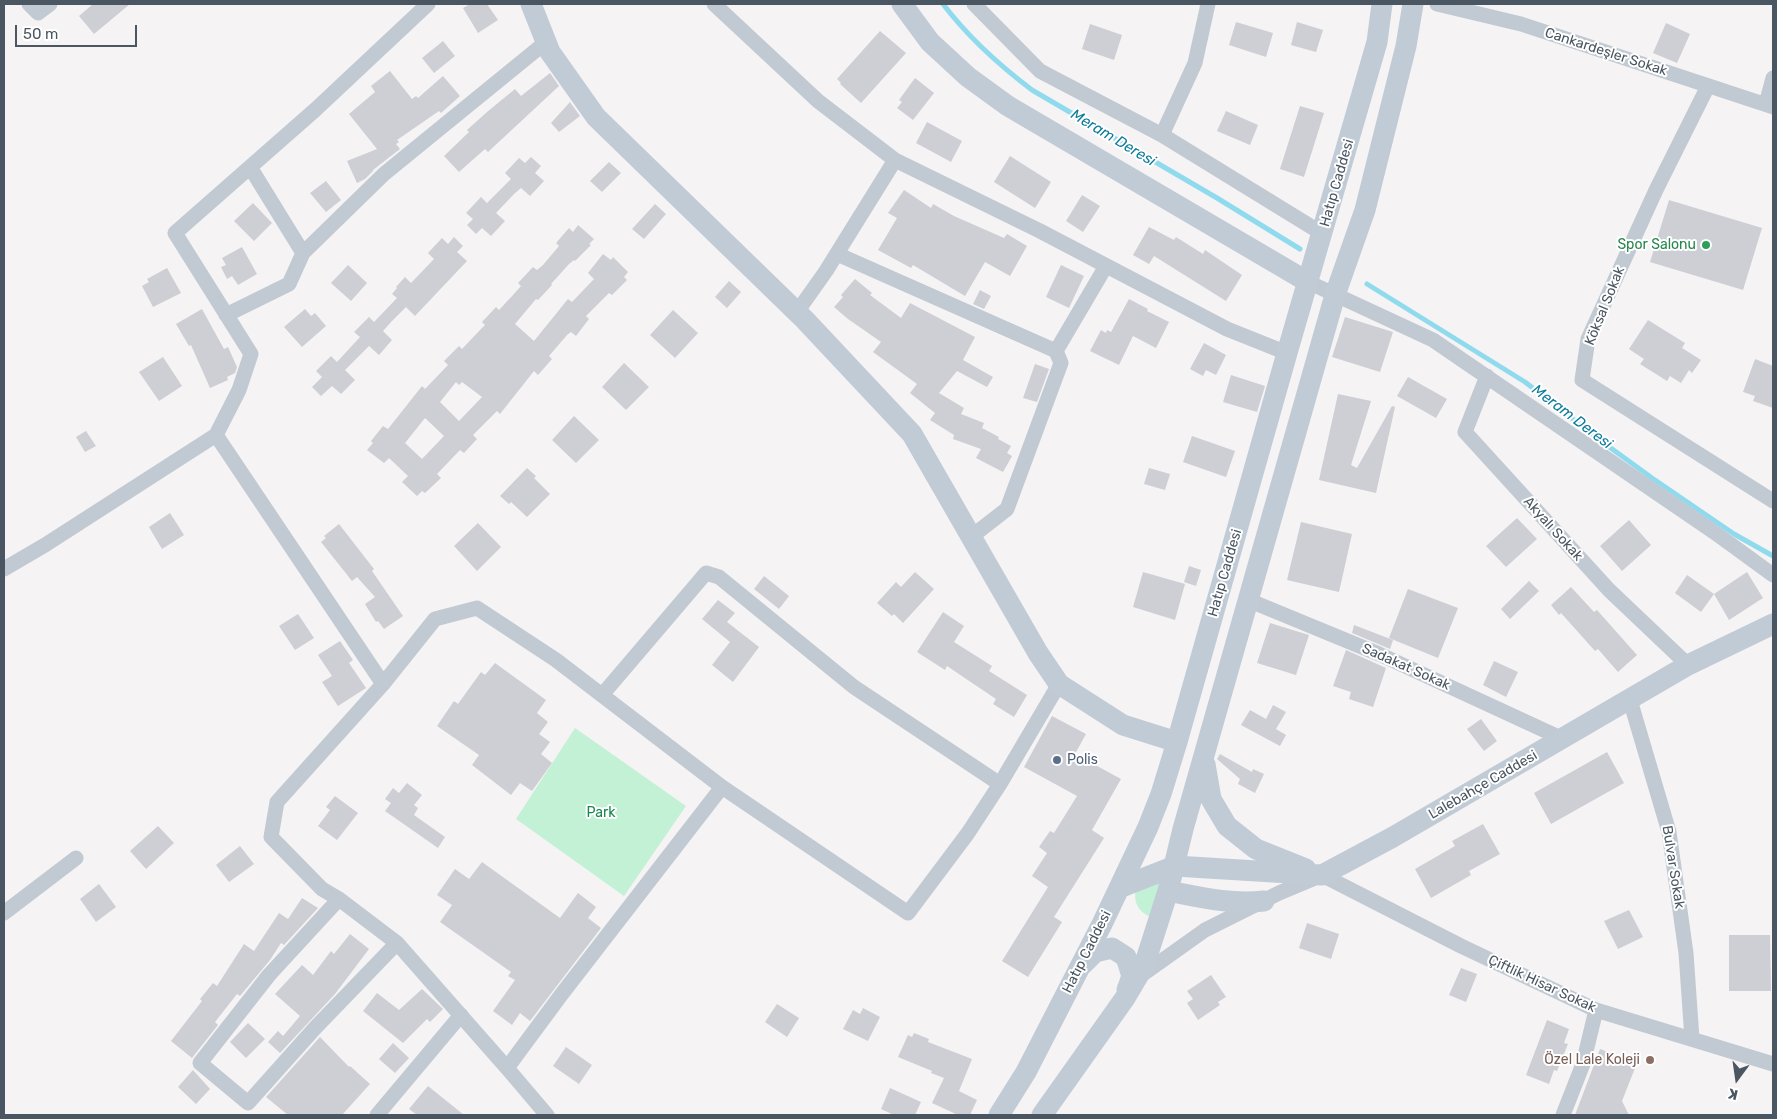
<!DOCTYPE html>
<meta charset="utf-8">
<style>
body{margin:0}
#map{position:relative;width:1777px;height:1119px;overflow:hidden;background:#f5f3f3;font-family:Rubik,sans-serif}
canvas{display:block}
.frame{position:absolute;inset:0;border:5px solid #4a5661;pointer-events:none}
.north{position:absolute;left:1712px;top:1054px;width:50px;height:50px;-webkit-text-stroke:4px #fff;paint-order:stroke;rotate:194deg;font-size:14px;font-weight:700;line-height:20px;text-align:center;color:#4a5661}
.north::after{content:'';display:block;margin:auto;width:18px;height:22px;background:#4a5661;clip-path:polygon(50% 0,100% 100%,50% 72%,0 100%)}
.scale{position:absolute;left:15px;top:25px;width:122px;height:22px;box-sizing:border-box;border:2px solid #4a5661;border-top:0;padding-left:6px;font-size:15px;line-height:18px;white-space:nowrap;color:#4a5661;-webkit-text-stroke:4px #fff;paint-order:stroke}
</style>
<div id="map">
<canvas width="1777" height="1119"></canvas>
<div class="frame"></div>
<div class="north">K</div>
<div class="scale">50 m</div>
</div>
<script>
const ctx = document.querySelector('canvas').getContext('2d');
ctx.lineJoin = 'round';
function fill(path, color) { ctx.fillStyle = color; ctx.fill(path, 'evenodd'); }
function trace(path, color, width, dash) { ctx.strokeStyle = color; ctx.lineWidth = width; ctx.lineCap = dash ? 'butt' : 'round'; ctx.setLineDash(dash || []); ctx.stroke(path); }
function label(font, color, halo, rows, align = 'center') {
  ctx.font = font + ' Rubik,sans-serif'; ctx.lineWidth = 4; ctx.setLineDash([]); ctx.textBaseline = 'middle'; ctx.strokeStyle = halo; ctx.fillStyle = color; for (const [text, x, y, turn = 0] of rows) {
    ctx.save(); ctx.translate(x, y); ctx.rotate((+turn || 0) * Math.PI / 180); ctx.textAlign = isNaN(turn) ? turn : align; if (halo) ctx.strokeText(text, 0, 0); ctx.fillText(text, 0, 0); ctx.restore();
  }
}
fill(new Path2D(`
 M575,728L686,806L624,896L516,819Z
 M1166,879L1150,917C1138,911 1133,902 1136,889Z`), '#c3f1d5');
trace(new Path2D(`
 M943,4C968,37 999,65 1032,90L1217,198L1300,249
 M1367,284L1525,382L1608,446L1652,478L1734,534L1773,556`), '#90daee', 5);
fill(new Path2D(`
 M93,4H130L94,34L79,16Z
 M470,4H487L498,20L478,33L463,8Z
 M1236,22L1273,33L1266,57L1229,45Z
 M1297,22L1323,30L1316,52L1291,45Z
 M1666,23L1690,34L1677,63L1653,53Z
 M1090,24L1122,35L1114,60L1082,49Z
 M880,31L906,53L861,103L840,84L841,83L837,79Z
 M443,41L455,56L434,73L422,58Z
 M390,71L412,99L416,96L418,98L443,76L460,96L441,113L439,111L397,140L399,142L396,144L400,149L373,170V171L365,179L357,183L347,161L377,149L349,114L375,92L371,86Z
 M550,73L559,86L488,152L485,149L459,172L444,156L469,132L467,130L487,112L515,89L521,96Z
 M915,78L934,93L913,120L897,108L902,102L899,100Z
 M570,102L580,116L559,132L551,123Z
 M1300,106L1324,113L1304,177L1280,169Z
 M1226,111L1258,125L1250,145L1217,131Z
 M927,122L962,141L951,162L916,143Z
 M1010,156L1051,182L1035,208L994,182Z
 M531,157L541,166L535,173L544,181L530,196L521,188L514,194L496,213L505,221L491,236L482,228L476,234L467,225L473,219L466,213L481,197L487,203L511,179L505,173L519,158L525,163Z
 M609,162L621,173L602,192L590,181Z
 M326,181L341,200L326,212L310,193Z
 M904,190L931,208L933,204L954,216L1004,238L1007,234L1027,246L1010,276L985,262L965,296L913,265L911,268L878,250L897,218L888,213Z
 M1082,195L1100,206L1083,232L1066,221Z
 M1669,200L1762,228L1743,290L1650,262Z
 M253,203L272,223L254,241L234,221Z
 M655,204L666,214L644,239L632,229Z
 M578,225L594,239L589,244L591,245L575,261L574,260L569,264L551,284L552,285L538,300L536,299L515,324L534,341L568,299L572,302L594,279L588,273L603,254L611,260L613,257L628,272L624,277L627,280L612,295L609,293L586,316L589,319L576,336L571,332L567,335L549,356L552,359L538,375L534,371L500,414L497,411L473,435L477,439L464,453L460,450L437,474L441,478L425,493L422,491L417,496L402,482L408,476L389,458L384,463L367,450L373,443L371,441L383,426L388,429L422,386L425,389L448,365L444,361L459,346L462,349L480,330L485,325L482,322L496,307L499,310L513,295L521,286L518,283L533,267L537,270L543,265L559,246L556,243L569,228L573,232ZM456,382L459,385L462,382L482,397L459,421L440,402ZM425,418L444,436L422,459L405,443Z
 M1149,227L1174,240L1176,237L1203,254L1205,250L1242,275L1226,301L1154,256L1149,264L1133,255Z
 M454,237L463,246L457,252L467,261L415,316L406,307L391,322L383,331L392,340L379,355L369,346L345,370L355,380L341,394L332,386L321,396L312,387L322,377L316,371L331,356L337,362L360,337L354,332L369,317L374,322L397,298L392,294L397,288L396,287L405,277L411,283L434,259L428,253L442,238L448,244Z
 M242,247L257,274L238,285L232,276L227,279L221,267L226,265L222,258Z
 M348,265L367,283L351,301L331,283Z
 M1061,265L1084,276L1069,308L1046,297Z
 M167,268L181,293L153,307L142,286L149,282L147,279Z
 M855,279L872,293L870,295L901,318L910,303L975,337L963,360L993,377L987,387L957,371L939,393L964,408L961,414L984,423L982,428L999,437L998,439L1011,446L1007,453L1012,456L1003,472L976,458L981,449L953,439L954,435L930,420L935,413L910,393L917,384L873,352L881,342L848,319L834,307L843,297L841,295Z
 M729,281L741,292L727,308L715,297Z
 M980,290L991,296L984,309L973,304Z
 M1129,299L1148,309L1147,311L1169,322L1156,348L1133,336L1119,365L1090,351L1101,330L1106,333L1107,330L1111,332Z
 M202,309L224,349L228,347L237,367L235,373L227,377L228,380L210,388L191,345L189,346L176,324Z
 M305,309L311,316L315,313L326,326L302,347L284,327Z
 M673,310L698,333L675,358L650,335Z
 M1345,317L1393,332L1380,372L1332,357Z
 M1648,320L1685,343L1682,348L1701,360L1692,373L1689,370L1681,383L1670,376L1667,381L1640,364L1644,359L1629,349Z
 M1204,343L1226,355L1216,375L1206,370L1203,376L1190,369Z
 M163,357L182,386L159,401L139,372Z
 M1755,359L1773,366V408L1753,401L1755,396L1743,392Z
 M624,363L649,387L626,410L602,387Z
 M1035,364L1049,369L1037,402L1023,398Z
 M1231,375L1265,386L1257,412L1223,402Z
 M1408,377L1447,399L1436,418L1397,396Z
 M1338,394L1371,401L1351,465L1357,468L1392,406L1395,407L1376,493L1319,480Z
 M574,416L599,440L576,463L552,440Z
 M86,431L96,446L85,452L76,437Z
 M1192,436L1235,451L1226,477L1183,462Z
 M527,468L536,476L534,478L550,494L527,517L511,502L509,504L500,496Z
 M1149,468L1170,474L1165,490L1144,484Z
 M170,513L184,535L162,549L149,527Z
 M1517,518L1537,539L1506,567L1486,546Z
 M1629,520L1651,545L1622,571L1600,546Z
 M1301,522L1352,534L1339,592L1287,580Z
 M478,523L501,547L477,571L454,546Z
 M339,524L374,569L372,571L403,616L384,629L378,621L376,622L365,604L375,597L357,577L352,581L321,542L326,538L324,536Z
 M1189,566L1201,570L1196,586L1184,582Z
 M915,572L934,589L903,623L894,614L892,616L877,603L896,582L901,587Z
 M1143,572L1185,584L1175,620L1133,607Z
 M1747,572L1763,598L1729,620L1714,594Z
 M1687,575L1714,594L1701,612L1675,593Z
 M764,576L789,596L779,609L754,589Z
 M1529,581L1539,591L1510,619L1501,609Z
 M1571,587L1594,612L1597,610L1637,655L1618,672L1598,649L1595,651L1561,613L1559,615L1551,605Z
 M1408,589L1458,608L1438,658L1389,638Z
 M718,600L735,613L727,622L759,647L733,682L712,665L730,642L702,619Z
 M943,612L964,626L954,642L992,666L989,671L1027,695L1014,717L993,704L996,699L947,666L945,670L917,652Z
 M298,614L314,638L295,650L279,626Z
 M1270,623L1309,635L1296,675L1257,663Z
 M1354,625L1393,640L1390,649L1352,633Z
 M340,641L353,660L349,663L366,688L338,706L322,682L332,676L318,655Z
 M1346,650L1386,668L1373,707L1349,699L1351,692L1333,686Z
 M1494,661L1518,672L1506,697L1483,685Z
 M495,663L546,700L537,713L548,722L539,734L550,742L541,754L552,763L532,791L520,783L511,795L472,765L479,755L437,726L454,701L458,704L481,672L485,675Z
 M1273,705L1286,712L1276,729L1286,735L1280,746L1241,725L1250,710L1266,719Z
 M1052,716L1086,734L1075,754L1121,779L1092,830L1104,838L1054,917L1062,922L1028,977L1002,961L1048,887L1032,876L1047,853L1039,847L1050,831L1054,833L1077,796L1024,767Z
 M1481,719L1497,741L1484,751L1467,729Z
 M1607,752L1624,783L1551,824L1534,793Z
 M1220,754L1252,772L1253,769L1264,774L1255,793L1238,784L1240,779L1217,759Z
 M407,783L422,795L414,805L418,808L414,815L445,837L438,848L385,811L391,803L385,799L393,788L399,793Z
 M335,796L358,813L337,840L318,826L330,810L326,807Z
 M1483,824L1500,854L1469,871L1471,875L1431,898L1415,869L1455,846L1452,841Z
 M158,826L174,843L146,869L130,851Z
 M240,846L254,864L229,882L216,865Z
 M482,862L560,918L578,893L596,907L588,918L601,928L530,1021L520,1013L512,1025L493,1011L515,980L508,976L511,972L440,922L452,905L437,895L455,869L469,879Z
 M99,884L116,907L96,922L80,899Z
 M302,898L318,908L284,945L281,943L270,960L240,996L237,994L215,1022L218,1025L192,1058L171,1041L202,1001L200,999L213,983L217,986L244,944L254,951L279,913L288,919Z
 M1629,910L1643,937L1618,949L1604,921Z
 M1307,923L1339,934L1331,959L1299,948Z
 M350,934L369,949L335,994L280,1053L268,1042L278,1031L283,1036L300,1016L275,994L302,965L313,975L331,951L334,954Z
 M1729,935H1770L1771,991H1729Z
 M1461,968L1477,974L1466,1002L1449,995Z
 M1211,975L1226,997L1218,1002L1220,1005L1198,1020L1187,1003L1193,999L1187,991Z
 M422,989L443,1009L430,1022L427,1019L403,1043L363,1011L377,993L399,1010Z
 M777,1004L799,1018L787,1037L765,1022Z
 M863,1008L880,1017L868,1041L843,1029L853,1010L860,1014Z
 M1547,1020L1569,1029L1564,1043L1568,1044L1557,1071L1554,1070L1549,1084L1526,1075Z
 M248,1023L265,1039L246,1058L230,1042Z
 M914,1033L929,1039L928,1042L972,1059L959,1091L977,1100L970,1115H958L932,1103L944,1078L931,1073L932,1071L898,1057L908,1035L912,1037Z
 M320,1037L349,1067L350,1066L370,1084L342,1115H288L266,1097Z
 M393,1043L409,1058L395,1073L379,1059Z
 M566,1047L592,1065L579,1084L553,1066Z
 M1600,1049L1637,1063L1622,1101L1629,1115H1575Z
 M193,1070L210,1089L196,1104L178,1087Z
 M428,1086L464,1115H417L409,1109Z
 M890,1088L921,1102L915,1115H894L881,1109Z`), '#cdcfd5');
trace(new Path2D(`
 M29,4L38,13L50,4
 M428,4L315,110L175,233L251,354L239,390L216,435L383,684L435,619L477,608L556,660L722,787L908,913L968,833L1000,784L1059,684
 M714,4L818,101L895,160L1040,231L1227,329L1287,353
 M974,4L1040,71L1162,135L1323,234
 M1437,4L1521,24L1773,107
 M1708,86L1656,190L1588,339L1582,380L1773,501
 M1766,104L1773,78
 M1162,135L1195,63L1208,4
 M250,167L303,253L384,174L546,42
 M837,254L1056,351L1106,266
 M1308,282L1433,340L1714,532L1773,575
 M797,312L826,271L895,160
 M226,315L289,284L303,253
 M1487,376L1465,432L1609,590L1688,665
 M971,537L1007,509L1061,363L1056,351
 M4,569L45,545L216,435
 M1248,600L1379,654L1563,739
 M383,684L277,802L271,837L322,889L339,899L397,943L507,1068L561,995L722,787
 M602,695L706,573L719,577L854,687L1000,784
 M1630,700L1669,832L1686,953L1692,1039
 M339,899L269,975L200,1063L248,1103L315,1028L397,943
 M4,913L76,858
 M1139,977L1205,930L1279,893L1322,875L1461,946L1596,1010L1773,1064
 M507,1068L547,1115
 M377,1115L461,1015
 M1563,1115L1583,1064L1596,1010`), '#c1cad2', 15);
trace(new Path2D(`
 M531,4L550,52L596,117L805,320L912,434L1038,653L1059,684L1123,725L1177,742
 M902,4L930,42L968,77L1008,106L1308,282
 M1205,764L1211,799L1227,826L1256,849L1306,869
 M1119,888L1175,866L1322,875L1393,837L1688,665L1773,624
 M1168,891C1199,897 1231,905 1264,901
 M1082,965L1095,952L1112,948L1126,957L1132,976L1127,990
 M999,1115L1026,1072L1102,924L1148,827L1161,794L1177,742L1287,353L1377,42L1382,4
 M1042,1115L1125,998L1144,966L1168,891L1183,829L1335,295L1365,210L1406,46L1413,4`), '#c1cbd6', 21);
for (const [x, y, r, color] of [
 [1706,245,5,"#2e9e5b"],
 [1057,760,5,"#5c6f8a"],
 [1650,1060,5,"#8d6e63"]
]) { const dot = new Path2D(); dot.arc(x, y, r, 0, 2 * Math.PI); ctx.fillStyle = color; ctx.fill(dot); trace(dot, '#fff', 2); }
label('14px', '#4a5661', '#fff', [
 ["Cankardeşler Sokak",1606,52,18],
 ["Hatıp Caddesi",1337,183,-74],
 ["Köksal Sokak",1605,306,-68],
 ["Akyalı Sokak",1553,529,48],
 ["Hatıp Caddesi",1225,573,-74],
 ["Sadakat Sokak",1406,667,24],
 ["Lalebahçe Caddesi",1483,785,-30],
 ["Bulvar Sokak",1673,867,81],
 ["Hatıp Caddesi",1087,952,-63],
 ["Çiftlik Hisar Sokak",1542,984,25]
]);
label('14px', '#27864d', '#fff', [
 ["Spor Salonu",1696,245]
], 'right');
label('14px', '#4e5e75', '#fff', [
 ["Polis",1067,760]
], 'left');
label('14px', '#17864f', '#fff', [
 ["Park",601,813]
]);
label('14px', '#785e54', '#fff', [
 ["Özel Lale Koleji",1640,1060]
], 'right');
label('italic 15px', '#0c7c9b', '#fff', [
 ["Meram Deresi",1113,138,31],
 ["Meram Deresi",1572,417,37]
]);
</script>
